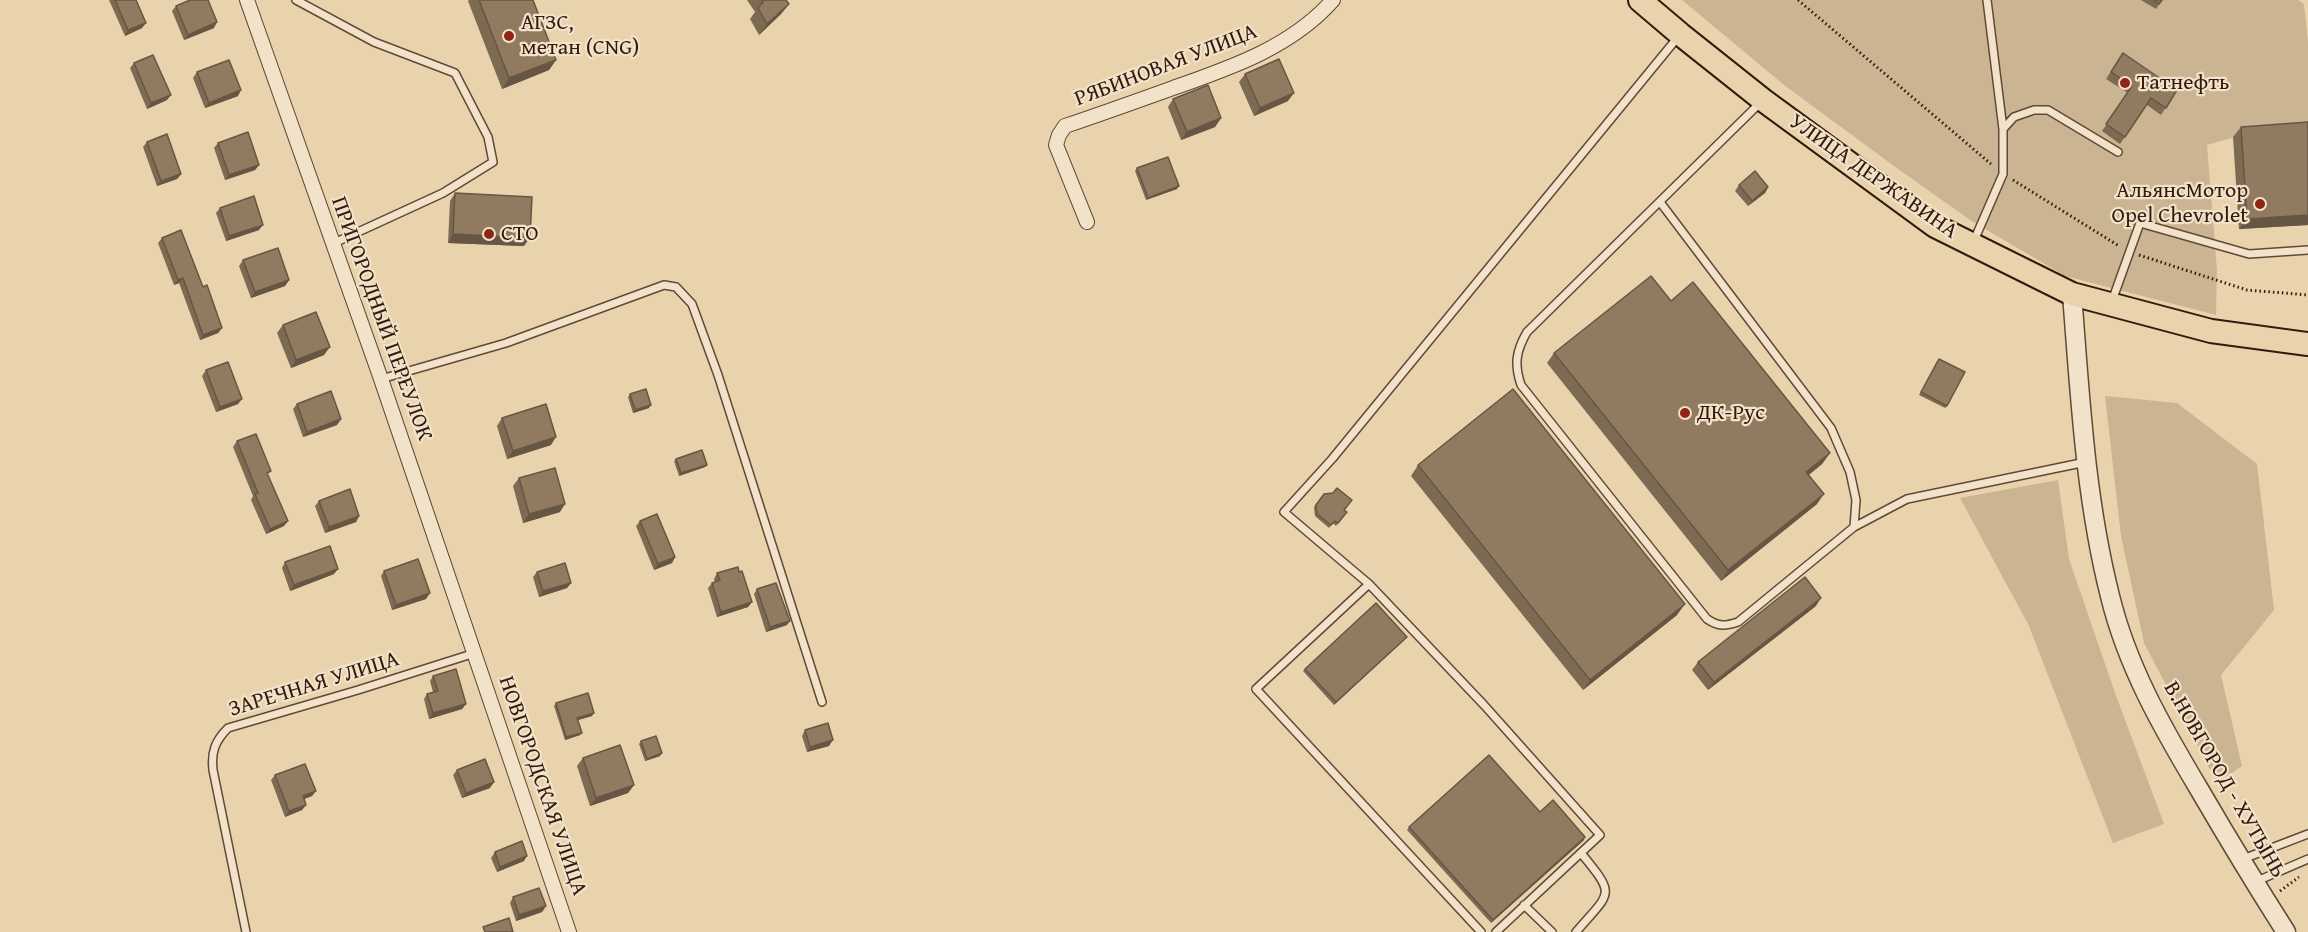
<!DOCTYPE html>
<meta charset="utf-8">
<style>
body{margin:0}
canvas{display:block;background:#e9d3ac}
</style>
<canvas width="2308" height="932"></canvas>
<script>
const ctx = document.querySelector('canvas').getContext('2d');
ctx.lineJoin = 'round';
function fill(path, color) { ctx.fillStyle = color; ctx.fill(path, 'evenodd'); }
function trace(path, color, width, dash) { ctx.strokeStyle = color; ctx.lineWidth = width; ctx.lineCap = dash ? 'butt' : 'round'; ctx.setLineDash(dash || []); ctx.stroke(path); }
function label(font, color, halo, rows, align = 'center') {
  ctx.font = font + ' "Gentium Book Plus",serif'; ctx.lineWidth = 4.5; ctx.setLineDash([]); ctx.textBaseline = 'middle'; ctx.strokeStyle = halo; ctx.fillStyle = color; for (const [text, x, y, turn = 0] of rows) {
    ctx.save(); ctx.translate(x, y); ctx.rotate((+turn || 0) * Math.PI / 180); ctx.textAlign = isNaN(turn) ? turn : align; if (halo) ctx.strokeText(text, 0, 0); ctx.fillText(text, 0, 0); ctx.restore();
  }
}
fill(new Path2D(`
 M1682,0H2298L2304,4L2308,43V128L2260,130L2207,145L2217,270L2216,315L2065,276L1970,220L1894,166L1784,85Z
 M2105,396L2177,403L2257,464L2274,610L2221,675L2242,766L2217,783L2144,643L2121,536Z
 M2058,480L2069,559L2115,693L2164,824L2113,843L2029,626L1960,498Z`), '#cab491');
const service = new Path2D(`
 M296,0L374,42L455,73L488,137L493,162L443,193L332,244
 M1987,0L2003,129
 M1660,202L1831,428L1850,472L1856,500L1854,527L1738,622C1725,626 1719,627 1707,619L1521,385C1514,364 1516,351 1527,332L1761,102
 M1973,243L2003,174V129L2014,117L2034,110H2048L2118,152
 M2112,301L2140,223L2249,254L2308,250
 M381,379L506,343L664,285L676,287L692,304L718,375L822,702
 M1854,527L1907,499L2086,462
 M1369,584L1256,689L1481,932
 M2243,859L2308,834
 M2257,881L2308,859
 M1524,905L1552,932
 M246,932L213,770C211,752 215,741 228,728L358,690L475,653
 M1496,932L1600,835L1484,705L1369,584L1284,512L1332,459L1678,37
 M1576,932C1611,891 1617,897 1581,853`);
const minor = new Path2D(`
 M247,0L381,379L569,932
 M1087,222L1056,145L1059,135L1065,126C1101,114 1137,101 1173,88C1230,68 1292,47 1333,0`);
const tertiary = new Path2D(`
 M2072,294C2080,395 2085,497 2110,596C2127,666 2162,727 2199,789C2227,837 2256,885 2286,932`);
const primary = new Path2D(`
 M1640,0L1680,34L1763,100L1935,226L2072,294L2211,331L2308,344`);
trace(service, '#604936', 10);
trace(minor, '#604936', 16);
trace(tertiary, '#604936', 21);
trace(primary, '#321b0e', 26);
trace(new Path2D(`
 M1798,0L1991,164
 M2013,180L2119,246
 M2139,255L2247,290L2308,295
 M2280,891L2299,877`), '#321b0e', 3, [1.5, 3]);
trace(service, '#f1e2c9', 7);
trace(minor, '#f1e2c9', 14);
trace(tertiary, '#f1e2c9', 18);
trace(primary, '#e9d3ac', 22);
fill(new Path2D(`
 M109,0H136L142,28L125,36Z
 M469,0H533L556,60L549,70L502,89L468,1Z
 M747,0H786L789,4L781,14L759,35L750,19L755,12Z
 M2141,0H2162L2156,9Z
 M176,6L214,28L184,40L172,11Z
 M2123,53L2177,90L2161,115L2147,105L2120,144L2102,131L2128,93L2106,79Z
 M134,63L167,100L147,109L130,68Z
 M197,72L238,96L205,108L193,78Z
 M1245,74L1288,101L1254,116L1239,82Z
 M1173,99L1221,118L1215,127L1181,140L1168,107Z
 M2241,127L2308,225L2239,229L2233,137Z
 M147,142L181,174L177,179L157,186L143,147Z
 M218,143L259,165L255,170L225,180L214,148Z
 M1137,168L1177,189L1146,200L1135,171Z
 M1739,185L1768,187L1765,193L1748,206L1735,191Z
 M455,193L524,246L448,243L450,201Z
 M220,208L259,230L226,241L216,213Z
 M162,238L203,287L222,328L218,333L200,340L179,283L174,285L158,243Z
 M243,260L289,280L285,286L251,298L239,266Z
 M1671,301L1830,453L1822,464L1809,475L1817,504L1721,581L1547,363L1554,353Z
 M283,325L324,355L291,368L277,333Z
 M1937,361L1947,406L1945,408L1919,395Z
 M206,370L238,404L216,412L202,376Z
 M630,394L649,408L633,413L628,397Z
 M297,404L341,419L337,425L303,437L293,409Z
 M502,418L551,445L507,459L497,426Z
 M237,441L268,475L284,526L266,534L251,500L253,496L233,447Z
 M676,459L707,465L705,467L679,476L674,461Z
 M1418,465L1677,615L1583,690L1411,476Z
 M519,478L560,512L523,523L513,486Z
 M1324,494L1347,512L1336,526L1333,523L1329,528L1315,516L1314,507Z
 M319,501L359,516L356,522L325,533L315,506Z
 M640,521L675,557L672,563L654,570L636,526Z
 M285,562L334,574L290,591L282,568Z
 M384,571L426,599L392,610L381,576Z
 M537,572L571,583L567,588L539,597L533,577Z
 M717,573L752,602L748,607L717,617L708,588L712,583L715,582L714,579Z
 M757,589L787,625L766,632L754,594Z
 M1816,606L1708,690L1692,670L1698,662Z
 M1407,637L1334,705L1303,671L1305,669Z
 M433,676L466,704L462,709L429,719L424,699L427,694L433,692L430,681Z
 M556,703L592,716L578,720L580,735L565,740L554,706Z
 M805,730L829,746L807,752L802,736Z
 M641,741L660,756L645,761L639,744Z
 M583,758L634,785L628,793L590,806L577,766Z
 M457,770L490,788L462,798L453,775Z
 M275,775L316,791L312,796L304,799L306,805L302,810L285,817L271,780Z
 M1540,812L1584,840L1491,923L1407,830L1409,827Z
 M495,852L524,861L497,872L491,858Z
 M513,897L546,906L542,912L516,921L510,903Z`), '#7d6a53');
fill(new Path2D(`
 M789,4L781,14L759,35L767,24Z
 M217,22L214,28L184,40L188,35Z
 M146,23L142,28L125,36L128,30Z
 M556,60L549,70L502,89L509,78Z
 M241,90L238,96L205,108L209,103Z
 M1294,93L1288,101L1254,116L1260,108Z
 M171,95L167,100L147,109L151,103Z
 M1221,118L1215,127L1181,140L1187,132Z
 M259,165L255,170L225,180L229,175Z
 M181,174L177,179L157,186L161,181Z
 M1179,186L1177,189L1146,200L1148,198Z
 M1768,187L1765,193L1748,206L1752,201Z
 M2308,215V225L2239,229L2247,219Z
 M263,225L259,230L226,241L229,236Z
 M453,234L530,238L524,246L448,243Z
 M183,278L179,283L174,285L178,280Z
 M289,280L285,286L251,298L255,292Z
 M222,328L218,333L200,340L203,335Z
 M330,347L324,355L291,368L296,360Z
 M242,399L238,404L216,412L220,407Z
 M651,405L649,408L633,413L635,410Z
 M341,419L337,425L303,437L307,432Z
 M556,437L551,445L507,459L513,451Z
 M1830,453L1822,464L1799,482L1806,472Z
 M707,465L705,467L679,476L681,473Z
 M1824,494L1817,504L1721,581L1728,570Z
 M565,504L560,512L523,523L529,514Z
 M359,516L356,522L325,533L329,527Z
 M288,521L284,526L266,534L270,529Z
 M675,557L672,563L654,570L658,564Z
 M338,569L334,574L290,591L294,585Z
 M571,583L567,588L539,597L543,591Z
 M430,593L426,599L392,610L396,605Z
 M1821,598L1816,606L1708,690L1714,682Z
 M752,602L748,607L717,617L721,612Z
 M1685,604L1677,615L1583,690L1590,680Z
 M790,621L787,625L766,632L770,627Z
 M1407,637L1405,639L1334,705L1336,702Z
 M466,704L462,709L429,719L433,713Z
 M594,713L592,716L575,721L577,718Z
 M582,733L580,735L565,740L566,737Z
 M833,740L829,746L807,752L810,747Z
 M662,753L660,756L645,761L647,759Z
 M494,782L490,788L462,798L466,793Z
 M634,785L628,793L590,806L596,798Z
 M316,791L312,796L299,801L303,796Z
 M306,805L302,810L285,817L289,811Z
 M1585,837L1584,840L1491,923L1493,920Z
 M527,856L524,861L497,872L500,867Z
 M546,906L542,912L516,921L519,915Z`), '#665643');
const building = new Path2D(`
 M115,0H136L146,23L128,30Z
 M190,0H208L217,22L188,35L176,6Z
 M479,0H533L556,60L509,78Z
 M762,0H786L789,4L767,24L758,8L763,2Z
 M2154,0H2162L2159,4Z
 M2123,53L2177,90L2166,108L2151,98L2125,137L2106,124L2132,86L2111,72Z
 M153,55L171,95L151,103L134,63Z
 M1279,59L1294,93L1260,108L1245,74Z
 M229,60L241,90L209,103L197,72Z
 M1208,85L1221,118L1187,132L1173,99Z
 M2308,122V215L2247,219L2241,127Z
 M248,132L259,165L229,175L218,143Z
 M167,134L181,174L161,181L147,142Z
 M1168,157L1179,186L1148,198L1137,168Z
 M1755,171L1768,187L1752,201L1739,185Z
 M455,193L532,197L530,238L453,234Z
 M254,196L263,225L229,236L220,208Z
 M181,230L203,287L207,285L222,328L203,335L183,278L178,280L162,238Z
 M278,248L289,280L255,292L243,260Z
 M1651,276L1671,301L1693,282L1830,453L1806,472L1824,494L1728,570L1554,353Z
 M316,312L330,347L296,360L283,325Z
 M1939,359L1965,372L1947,406L1921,392Z
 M228,362L242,399L220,407L206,370Z
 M646,389L651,405L635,410L630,394Z
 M1513,389L1685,604L1590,680L1418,465Z
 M331,391L341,419L307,432L297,404Z
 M546,404L556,437L513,451L502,418Z
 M256,434L271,471L267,473L288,521L270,529L255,494L258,493L237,441Z
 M702,450L707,465L681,473L676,459Z
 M555,468L565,504L529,514L519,478Z
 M1337,488L1352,500L1344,510L1347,512L1338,523L1335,521L1331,525L1317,514L1316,505L1324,494L1333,493Z
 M350,489L359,516L329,527L319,501Z
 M657,514L675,557L658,564L640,521Z
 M330,546L338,569L294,585L285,562Z
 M418,559L430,593L396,605L384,571Z
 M565,563L571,583L543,591L537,572Z
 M738,567L739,572L742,571L752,602L721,612L712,583L720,580L717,573Z
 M1805,577L1821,598L1714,682L1698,662Z
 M776,583L790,621L770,627L757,589Z
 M1376,603L1407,637L1336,702L1305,669Z
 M456,669L466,704L433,713L427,694L438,691L433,676Z
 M588,693L594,713L577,718L582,733L566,737L556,703Z
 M828,723L833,740L810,747L805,730Z
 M656,736L662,753L647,759L641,741Z
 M620,745L634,785L596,798L583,758Z
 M1489,755L1540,812L1553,800L1585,837L1493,920L1409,827Z
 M485,759L494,782L466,793L457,770Z
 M305,764L316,791L303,796L306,805L289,811L275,775Z
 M522,841L527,856L500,867L495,852Z
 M539,888L546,906L519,915L513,897Z
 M509,918L513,932H485L483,927Z`);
fill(building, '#917b60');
trace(building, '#665643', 1.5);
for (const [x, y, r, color] of [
 [509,36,6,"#8f2418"],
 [2125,83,6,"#8f2418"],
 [2260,204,6,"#8f2418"],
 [489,234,6,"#8f2418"],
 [1685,413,6,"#8f2418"]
]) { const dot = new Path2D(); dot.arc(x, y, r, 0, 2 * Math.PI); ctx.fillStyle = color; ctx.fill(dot); trace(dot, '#f1e2c9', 2); }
label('22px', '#321b0e', '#f1e2c9', [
 ["АГЗС,",521,23],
 ["метан (CNG)",521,48],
 ["Татнефть",2137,83],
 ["АльянсМотор",2248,191,"right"],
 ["Opel Chevrolet",2248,216,"right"],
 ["СТО",501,234],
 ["ДК-Рус",1697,413]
], 'left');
label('22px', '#321b0e', '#f1e2c9', [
 ["РЯБИНОВАЯ УЛИЦА",1166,66,-21],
 ["УЛИЦА ДЕРЖАВИНА",1873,177,35],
 ["ПРИГОРОДНЫЙ ПЕРЕУЛОК",381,319,70],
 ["ЗАРЕЧНАЯ УЛИЦА",314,685,-17],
 ["В.НОВГОРОД - ХУТЫНЬ",2224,780,60],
 ["НОВГОРОДСКАЯ УЛИЦА",542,786,71]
]);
</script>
